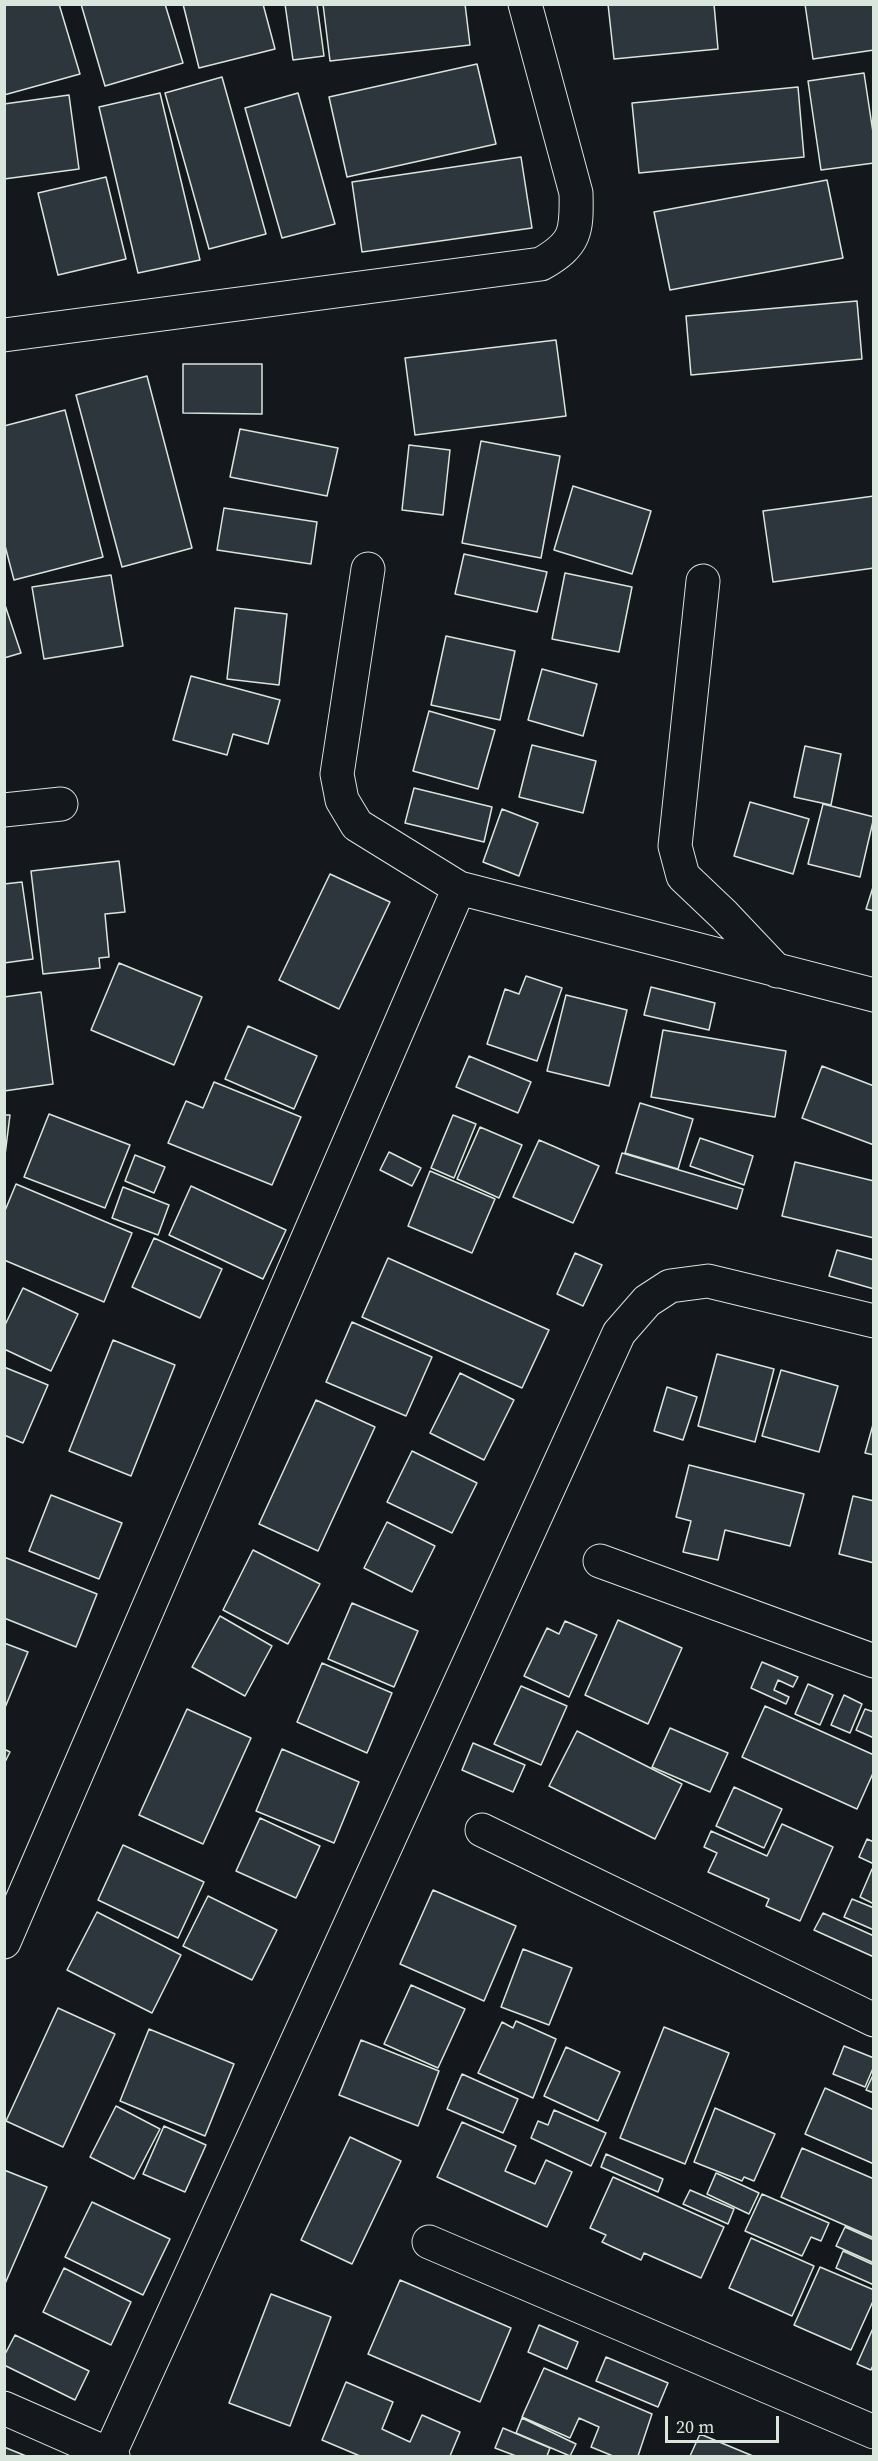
<!DOCTYPE html>
<style>
body{margin:0}
#map{position:relative;width:878px;height:2461px;overflow:hidden;background:#14181c;font-family:"Source Serif 4",serif}
canvas{display:block}
.frame{position:absolute;inset:0;border:6px solid #d8e6dc;pointer-events:none}
.scale{position:absolute;left:665px;top:2416px;width:114px;height:27px;box-sizing:border-box;border:3px solid #d8e6dc;border-top:0;padding-left:8px;font-size:18px;line-height:21px;white-space:nowrap;color:#d8e6dc;-webkit-text-stroke:4px #14181c;paint-order:stroke}
</style>
<div id="map">
<canvas width="878" height="2461"></canvas>
<div class="frame"></div>
<div class="scale">20 m</div>
</div>
<script>
const ctx = document.querySelector('canvas').getContext('2d');
ctx.lineJoin = 'round';
function fill(path, color) { ctx.fillStyle = color; ctx.fill(path, 'evenodd'); }
function trace(path, color, width, dash) { ctx.strokeStyle = color; ctx.lineWidth = width; ctx.lineCap = dash ? 'butt' : 'round'; ctx.setLineDash(dash || []); ctx.stroke(path); }
const building = new Path2D(`
 M4,4H59L80,74L4,95Z
 M81,4H165L183,63L105,86Z
 M183,4H263L275,49L199,68Z
 M285,4H317L324,56L293,60Z
 M323,4H465L470,45L330,61Z
 M608,4H714L718,49L614,59Z
 M805,4H874V50L813,59Z
 M477,64L496,144L347,177L329,97Z
 M864,73L874,139V163L821,170L808,81Z
 M222,77L266,234L209,249L165,93Z
 M798,87L804,157L639,173L632,103Z
 M160,93L200,260L138,273L99,107Z
 M298,93L335,224L282,238L245,108Z
 M69,95L79,169L4,179V104Z
 M521,157L532,228L362,252L352,182Z
 M106,177L126,259L58,275L38,193Z
 M827,180L843,258L670,290L654,212Z
 M857,301L862,359L691,375L686,316Z
 M556,340L566,416L415,435L405,358Z
 M183,364H262V414L183,413Z
 M147,376L192,548L122,567L76,395Z
 M65,410L103,557L14,580L4,542V426Z
 M240,429L338,448L327,496L230,477Z
 M481,441L560,456L541,558L462,543Z
 M409,445L450,450L443,515L402,510Z
 M573,486L651,511L632,574L554,550Z
 M874,496V568L773,582L763,511Z
 M224,508L317,522L311,564L217,550Z
 M464,554L547,572L537,612L455,594Z
 M565,573L632,587L619,652L552,639Z
 M111,575L123,646L44,659L32,587Z
 M4,602L21,653L4,658Z
 M235,608L287,614L279,685L227,679Z
 M446,636L515,651L500,720L431,705Z
 M542,669L597,684L583,736L528,720Z
 M191,676L280,700L268,744L233,734L227,755L173,740Z
 M429,711L495,730L478,789L413,771Z
 M532,745L596,761L583,813L519,797Z
 M805,746L841,754L831,805L794,797Z
 M414,788L492,807L484,842L405,823Z
 M750,802L809,819L793,874L734,856Z
 M823,804L874,817L860,877L808,864Z
 M502,809L538,823L519,876L483,862Z
 M119,861L125,912L105,914L109,957L99,958L100,968L43,974L31,871Z
 M330,874L390,902L339,1009L279,980Z
 M22,882L33,959L4,963V884Z
 M874,884V911L866,909Z
 M119,963L202,997L174,1065L91,1030Z
 M526,976L562,988L537,1061L487,1044L505,989L519,994Z
 M651,987L715,1003L709,1030L644,1015Z
 M41,992L53,1084L4,1091V997Z
 M566,995L627,1010L609,1086L547,1071Z
 M248,1026L317,1056L294,1109L225,1079Z
 M663,1030L786,1051L775,1117L651,1097Z
 M469,1056L531,1082L518,1113L456,1087Z
 M822,1066L874,1086V1145L802,1118Z
 M214,1082L301,1117L272,1185L168,1143L186,1101L203,1108Z
 M640,1103L693,1119L678,1169L625,1153Z
 M49,1114L130,1145L105,1208L24,1177Z
 M4,1115H10L4,1163Z
 M453,1115L476,1124L454,1178L431,1168Z
 M480,1127L522,1145L499,1198L457,1179Z
 M700,1138L753,1156L744,1185L690,1166Z
 M539,1140L599,1166L573,1223L513,1197Z
 M389,1152L421,1168L412,1186L380,1170Z
 M622,1153L743,1189L737,1209L616,1173Z
 M135,1155L165,1167L154,1193L125,1181Z
 M795,1162L874,1181V1238L782,1216Z
 M430,1171L495,1199L472,1253L408,1226Z
 M16,1184L132,1233L104,1302L4,1260V1213Z
 M191,1186L286,1230L263,1279L169,1235Z
 M123,1187L169,1205L158,1235L112,1218Z
 M154,1238L222,1269L200,1318L132,1287Z
 M837,1250L874,1260V1289L829,1276Z
 M575,1253L602,1265L583,1306L557,1294Z
 M388,1258L549,1330L522,1388L362,1317Z
 M23,1288L78,1314L51,1371L4,1349V1327Z
 M352,1322L432,1357L406,1416L326,1382Z
 M113,1340L175,1365L131,1476L69,1451Z
 M717,1354L774,1369L755,1442L698,1426Z
 M4,1367L48,1385L23,1443L4,1435Z
 M781,1370L838,1386L819,1452L762,1436Z
 M460,1373L514,1400L484,1460L430,1433Z
 M667,1387L697,1397L683,1440L654,1431Z
 M316,1400L375,1427L318,1551L259,1524Z
 M874,1421V1455L865,1453Z
 M412,1451L477,1483L452,1533L387,1502Z
 M689,1465L804,1494L790,1546L725,1530L718,1560L683,1552L691,1521L676,1517Z
 M51,1495L122,1523L99,1579L29,1551Z
 M853,1496L874,1501V1563L839,1554Z
 M387,1522L435,1546L412,1592L364,1568Z
 M253,1550L320,1584L288,1644L223,1610Z
 M4,1557L97,1594L76,1647L4,1618Z
 M352,1603L418,1631L394,1687L328,1659Z
 M220,1616L272,1646L245,1696L192,1667Z
 M618,1620L682,1648L648,1724L585,1695Z
 M565,1621L597,1635L569,1697L524,1676L547,1628L559,1634Z
 M4,1643L28,1652L4,1710Z
 M762,1662L798,1677L793,1687L778,1680L774,1690L789,1697L786,1704L751,1688Z
 M322,1663L392,1693L367,1753L297,1722Z
 M808,1684L833,1695L820,1725L795,1714Z
 M521,1686L567,1706L541,1765L494,1744Z
 M844,1695L862,1704L850,1733L831,1725Z
 M765,1706L874,1755V1771L857,1809L742,1757Z
 M187,1709L251,1738L203,1844L139,1815Z
 M865,1709L874,1712V1738L856,1730Z
 M670,1728L728,1753L710,1792L652,1767Z
 M577,1731L682,1784L655,1839L549,1786Z
 M473,1743L525,1765L513,1792L462,1770Z
 M4,1749L10,1752L4,1764Z
 M282,1749L359,1782L334,1843L256,1811Z
 M734,1787L782,1809L764,1848L716,1826Z
 M260,1818L320,1846L296,1898L236,1871Z
 M782,1824L833,1847L800,1921L766,1906L769,1899L708,1872L717,1853L704,1847L711,1831L767,1856Z
 M867,1839L874,1842V1864L859,1857Z
 M123,1845L204,1882L178,1938L98,1900Z
 M872,1869H874V1904L860,1897Z
 M433,1890L516,1926L484,2001L400,1964Z
 M208,1896L277,1930L252,1980L183,1946Z
 M852,1899L874,1908V1930L844,1917Z
 M97,1912L181,1955L152,2013L67,1970Z
 M823,1913L874,1936V1957L814,1930Z
 M523,1949L572,1968L549,2025L501,2007Z
 M411,1985L465,2009L438,2068L384,2044Z
 M58,2008L115,2034L63,2147L6,2121Z
 M516,2021L556,2039L533,2098L478,2073L502,2022L513,2028Z
 M664,2027L729,2053L685,2164L620,2138Z
 M149,2029L234,2064L205,2136L120,2101Z
 M361,2040L439,2071L418,2126L339,2095Z
 M844,2046L874,2058V2066L865,2087L833,2074Z
 M566,2047L620,2072L598,2121L544,2096Z
 M874,2073V2093L866,2090Z
 M462,2074L518,2099L503,2133L447,2109Z
 M825,2088L874,2110V2164L805,2134Z
 M116,2106L160,2129L134,2179L90,2157Z
 M715,2108L775,2134L754,2181L744,2177L742,2181L694,2162Z
 M554,2110L606,2133L591,2166L531,2138L538,2121L548,2125Z
 M462,2122L516,2146L505,2171L535,2184L546,2160L572,2172L547,2227L437,2177Z
 M164,2126L206,2145L185,2192L143,2174Z
 M350,2137L401,2161L352,2264L301,2240Z
 M802,2148L874,2179V2238L781,2197Z
 M606,2154L663,2179L658,2192L601,2167Z
 M4,2170L47,2187L4,2286Z
 M716,2173L759,2193L749,2214L707,2194Z
 M613,2177L724,2227L701,2278L644,2253L641,2260L602,2242L606,2235L590,2228Z
 M690,2190L734,2209L728,2224L683,2204Z
 M762,2194L829,2223L821,2241L811,2237L802,2256L745,2231Z
 M92,2202L170,2239L143,2295L65,2257Z
 M845,2227L874,2240V2263L836,2246Z
 M751,2238L814,2266L792,2316L729,2288Z
 M843,2251L874,2265V2285L836,2268Z
 M820,2267L874,2290V2299L851,2350L794,2325Z
 M64,2268L131,2302L111,2345L43,2312Z
 M400,2280L511,2328L480,2402L368,2354Z
 M271,2294L331,2317L290,2426L229,2403Z
 M539,2325L578,2342L567,2369L528,2352Z
 M874,2326V2363L871,2370L857,2364Z
 M15,2335L89,2371L75,2400L4,2365V2356Z
 M606,2357L668,2383L658,2407L596,2381Z
 M544,2368L652,2414L638,2456H613L591,2447L599,2427L579,2418L570,2438L522,2417Z
 M346,2382L393,2402L382,2429L410,2442L422,2415L460,2432L450,2456H360L322,2440Z
 M522,2418L576,2444L570,2456L516,2433Z
 M503,2428L550,2448L547,2456H516L495,2448Z
 M700,2434L753,2456H690Z
 M4,2447L26,2456H4Z`);
fill(building, '#2c363c');
trace(building, '#d8e6dc', 1.5);
const minor = new Path2D(`
 M4,335L541,264C576,244 577,232 576,193L525,4
 M368,569L337,774L342,800L357,825L459,888
 M703,581L675,846L683,876L724,915L777,971
 M4,810L61,804
 M600,1561L874,1661
 M482,1830L874,2020
 M4,1942L459,888L874,995
 M429,2242L874,2432
 M4,2408L113,2456
 M109,2455L619,1333L647,1301L670,1286L708,1281L874,1321`);
trace(minor, '#d8e6dc', 35);
trace(minor, '#14181c', 33);
</script>
